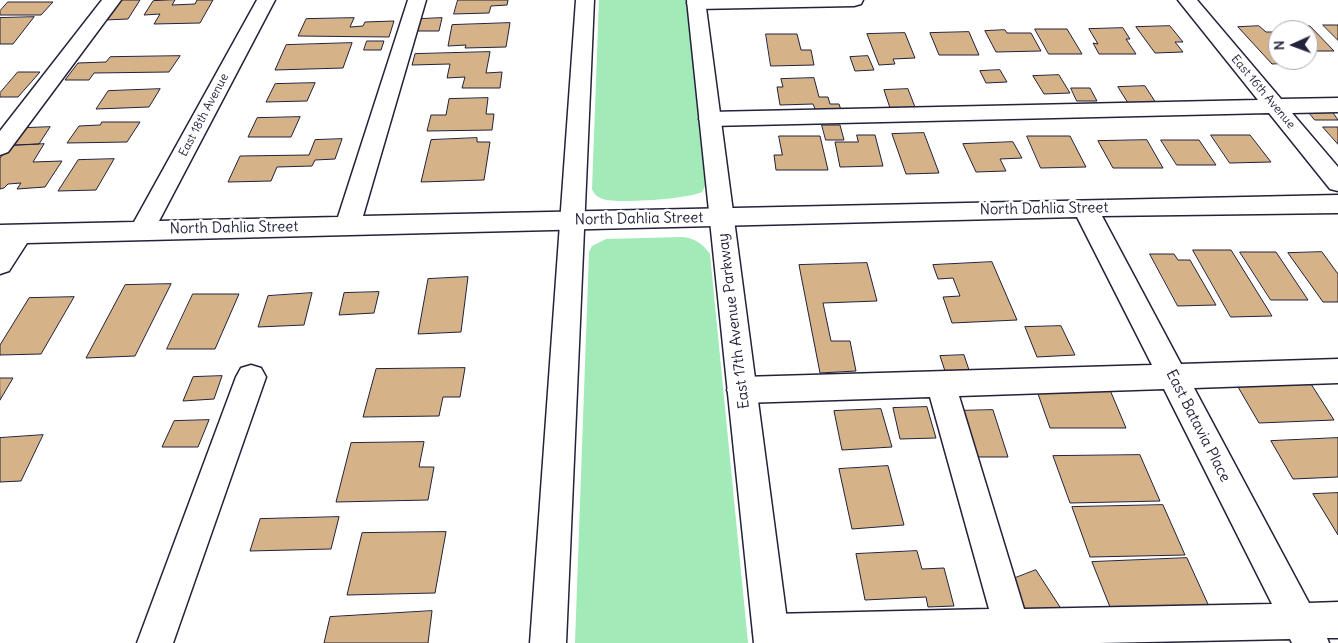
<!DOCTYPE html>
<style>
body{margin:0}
#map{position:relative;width:1338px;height:643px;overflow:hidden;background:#fff;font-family:Delius,sans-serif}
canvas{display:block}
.north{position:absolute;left:1268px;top:20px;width:50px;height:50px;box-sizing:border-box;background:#fff;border:1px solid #a7a7b1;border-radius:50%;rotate:268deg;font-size:14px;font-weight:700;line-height:20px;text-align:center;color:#22223b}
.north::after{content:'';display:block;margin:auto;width:18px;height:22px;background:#22223b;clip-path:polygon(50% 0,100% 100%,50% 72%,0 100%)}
</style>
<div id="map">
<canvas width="1338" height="643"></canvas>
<div class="north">N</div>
</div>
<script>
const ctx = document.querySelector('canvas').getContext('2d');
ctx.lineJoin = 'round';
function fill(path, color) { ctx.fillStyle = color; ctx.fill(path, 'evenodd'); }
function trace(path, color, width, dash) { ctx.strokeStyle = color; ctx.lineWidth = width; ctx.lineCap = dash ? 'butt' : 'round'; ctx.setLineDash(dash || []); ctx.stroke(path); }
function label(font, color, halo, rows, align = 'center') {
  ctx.font = font + ' Delius,sans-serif'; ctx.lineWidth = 5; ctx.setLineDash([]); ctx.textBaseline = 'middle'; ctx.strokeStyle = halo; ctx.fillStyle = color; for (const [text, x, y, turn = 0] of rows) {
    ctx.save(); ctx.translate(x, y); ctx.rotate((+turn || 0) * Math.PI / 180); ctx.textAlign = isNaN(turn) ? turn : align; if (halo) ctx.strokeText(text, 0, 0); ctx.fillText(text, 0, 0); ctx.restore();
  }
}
fill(new Path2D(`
 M599,0H686L705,186L702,192C688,199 617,204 603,199C597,197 594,194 592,189Z
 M682,237C695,238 703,244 710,254L748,643H575L589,252L592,246L606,239Z`), '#a2eab7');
const building = new Path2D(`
 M118,0H140L128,19L105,20Z
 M175,0L172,5L195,4L197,0H213L200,23L154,24L160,14L144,15L153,1Z
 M458,0H508L507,5L491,6L489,13L454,14Z
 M8,2H53L41,15H0V11Z
 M34,17L13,44H0V18Z
 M354,18L350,27L363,26L365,22L394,21L389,37L298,36L306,19Z
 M442,18L439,31H417L420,19Z
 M510,23L506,47L465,48L466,45L448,46L452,25Z
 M1323,25H1338V40Z
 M1170,26L1183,42H1175L1183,52L1155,53L1136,27Z
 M1259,26L1266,32H1278V60H1291L1294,63L1272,64L1238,27Z
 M1281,26H1310L1334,51H1308V30H1285Z
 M1123,28L1130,39H1126L1136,54H1099L1093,43L1098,44L1089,29Z
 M1035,29H1067L1082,54H1049Z
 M1005,30L1007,33H1031L1041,51L996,52L985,31Z
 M969,32L979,55H939L930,33Z
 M905,33L915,58L893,59L895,64L879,65L867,34Z
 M766,34H797L801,50H811L814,65L771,66Z
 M367,41H384L381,50H364Z
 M352,43L343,68L275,70L286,45Z
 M490,52L486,73L502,72L500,88H462L465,77L447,78L450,64L412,65L415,54Z
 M180,56L169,72L94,73L89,80H65L78,63L106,62L110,57Z
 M868,56L874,70L855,71L850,57Z
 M1000,70L1007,82L986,83L980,71Z
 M18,72H40L18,97H0V93Z
 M1059,75L1070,93L1044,94L1033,76Z
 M814,78L819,97H828L830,104H839L841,110L816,111L813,104L780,105L777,87H783L781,79Z
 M315,83L307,101L266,102L275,84Z
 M1145,86L1156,103H1128L1118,87Z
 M1071,88H1090L1097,101H1077Z
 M160,89L149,107L96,109L108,91Z
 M908,89L915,107L890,108L884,90Z
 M488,98L486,114H494L492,130L427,131L431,115H446L449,99Z
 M1307,110H1331L1338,120H1315Z
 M300,117L291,137H248L257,118Z
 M102,122H140L127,142L67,143L79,126L100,125Z
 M822,125H840L844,140H826Z
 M50,127L39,144L12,145L24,128Z
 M1323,127H1338V144Z
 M924,133L939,173L906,174L892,134Z
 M857,135H875L883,166L840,167L835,142H858Z
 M1211,135H1250L1271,162L1230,163Z
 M779,136H820L828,170H776L774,155H782Z
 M1027,136H1070L1086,167L1041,168Z
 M477,138V142H490L484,180L421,182L431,140Z
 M342,139L335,159L315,160L312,166L277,167L271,181L228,182L240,156L309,155L315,140Z
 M1147,140L1163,168H1113L1098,141Z
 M1161,140H1199L1216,165H1177Z
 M1013,142L1022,158L1000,159L1006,171L976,172L963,144Z
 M44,144L33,162L62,161L45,187L17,189L21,183L8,184L4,188L0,189V158L9,146Z
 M114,159L96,190L58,191L78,160Z
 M1193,250H1231L1272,316L1231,317Z
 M1240,252H1276L1308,300H1271Z
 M1322,252L1338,274V302H1323L1288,253Z
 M1150,254H1174L1178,260H1190L1216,305L1178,306Z
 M992,262L1017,320L952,323L943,297L960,296L953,278L938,279L933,265Z
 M867,263L877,301L823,303L831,341H850L856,371L820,373L799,265Z
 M468,277L461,332L418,334L428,279Z
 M171,284L135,356L86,358L125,285Z
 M379,292L374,313L339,315L344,293Z
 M312,293L304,325L258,327L268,296Z
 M193,294H239L215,349H167Z
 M74,297L41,354L0,355V345L29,298Z
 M1061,326L1075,355L1037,357L1025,327Z
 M964,355L970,373L946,374L940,356Z
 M465,368L460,397H443L439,416L363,417L376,369Z
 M222,376L214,399L183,401L193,377Z
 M0,378H13L0,400Z
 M1311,384L1334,420L1259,423L1238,387Z
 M1110,390L1126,428H1050L1037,391Z
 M927,407L936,438L900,439L893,408Z
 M881,409L892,447L842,450L834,411Z
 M993,410L1008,457H965L952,411Z
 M209,420L198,447H162L174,421Z
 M43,435L21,481L0,482V438Z
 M1338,438V477L1293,479L1271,441Z
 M424,442L419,467H434L428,500L336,502L351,443Z
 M1140,455L1160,501L1070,503L1053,456Z
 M888,466L904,525L852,529L839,469Z
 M1338,493V535L1313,494Z
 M1163,505L1185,555L1090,557L1072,507Z
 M339,517L331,549L250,551L260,519Z
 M446,532L435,593L347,595L362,533Z
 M917,551L922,569L944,568L954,606L928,607L926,597L865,600L856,554Z
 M1187,558L1212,613L1114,617L1092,562Z
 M1036,570L1060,607L1027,618L1005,582Z
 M432,611L428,643H324L330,617Z`);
fill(building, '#d5b287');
trace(building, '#22223b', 1);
const minor = new Path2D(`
 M102,0H121L8,152L0,155V131Z
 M257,0H275L159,221L338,217L408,0H426L363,216L1338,195V213L1102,216L1181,364L1338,359V383L1194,388L1309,603L1338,602V638H1327L1329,643H1292L1290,639L1099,643H758L753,632L758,619L771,614L989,609L930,397L742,403L732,399L727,390L732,381L742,377L1152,365L1077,217L27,243L9,271L0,274V225L134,222ZM1164,389L1272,604L1024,609L959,396Z
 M689,0H863L861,4L854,6L696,9L689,7L687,3Z
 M1178,0H1197L1281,99L1338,98V112L1292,113L1338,167V191L1330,189L1269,113L710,126L702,124L699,119L702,114L710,112L1258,100Z
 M251,365L261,368L266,377L173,643H137L236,377L241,368Z`);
const major = new Path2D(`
 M576,0H594L566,643H530Z
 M687,0H705L790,643H754Z`);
trace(minor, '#22223b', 3);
trace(major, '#22223b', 3);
fill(minor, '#fff');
fill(major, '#fff');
label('12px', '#22223b', '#fff', [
 ["East 16th Avenue",1263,92,50],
 ["East 18th Avenue",204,115,-62]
]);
label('15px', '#22223b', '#fff', [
 ["North Dahlia Street",1044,209,-1],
 ["North Dahlia Street",639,219,-1],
 ["North Dahlia Street",234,228,-1],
 ["East 17th Avenue Parkway",734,321,-97],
 ["East Batavia Place",1198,426,63]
]);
</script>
